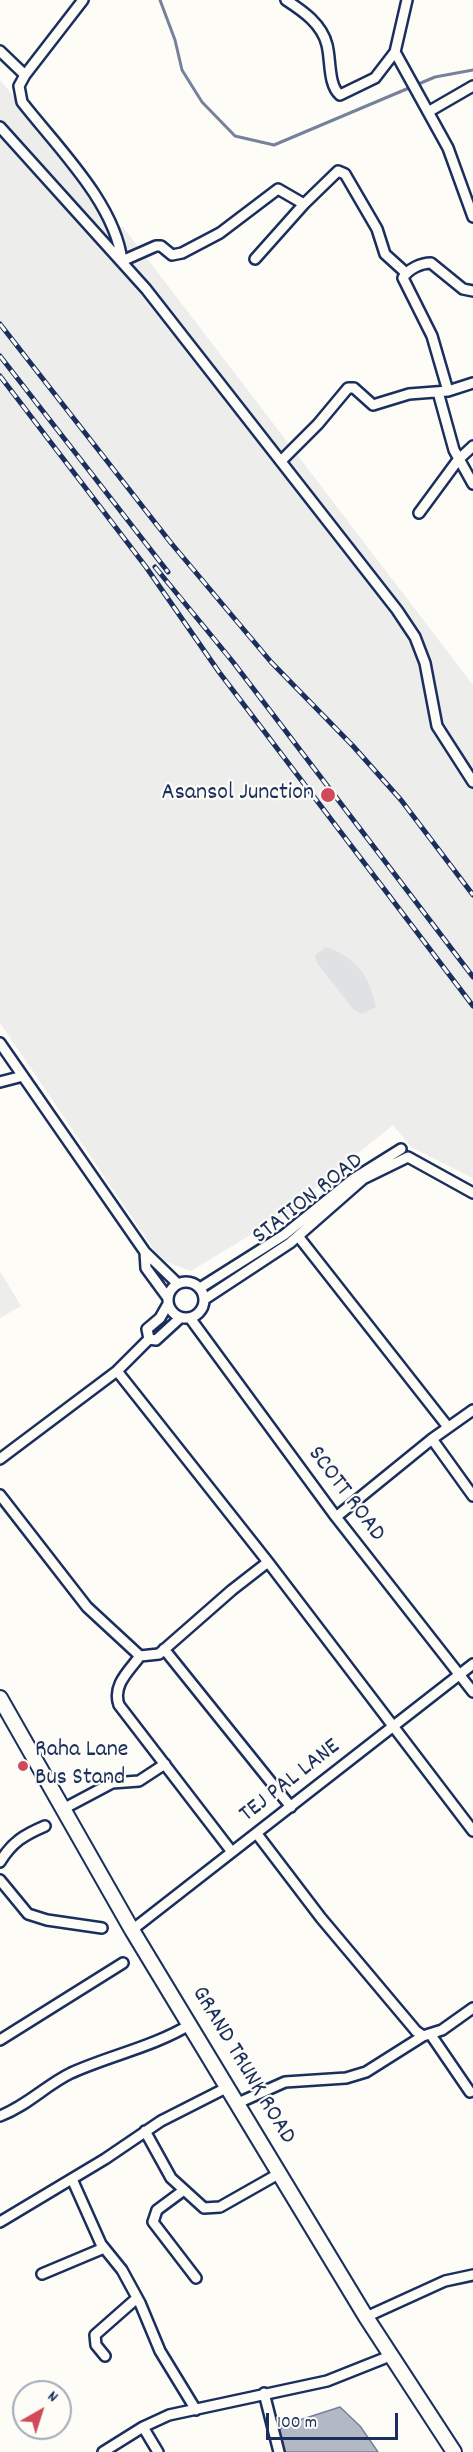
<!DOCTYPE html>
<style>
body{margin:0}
#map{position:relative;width:473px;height:2452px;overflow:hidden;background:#fdfcf7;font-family:Dekko,sans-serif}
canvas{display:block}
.north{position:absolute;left:12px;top:2380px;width:60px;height:60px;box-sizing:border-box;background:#fdfcf7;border:2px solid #a3aaba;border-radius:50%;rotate:39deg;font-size:16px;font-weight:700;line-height:24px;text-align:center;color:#1b2f5e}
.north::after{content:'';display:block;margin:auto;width:21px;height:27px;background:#d1495b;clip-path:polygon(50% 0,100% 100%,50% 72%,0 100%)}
.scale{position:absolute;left:266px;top:2413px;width:132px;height:27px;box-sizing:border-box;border:3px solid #1b2f5e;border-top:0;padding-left:8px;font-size:18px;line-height:21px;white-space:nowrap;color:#1b2f5e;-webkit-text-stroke:4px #fdfcf7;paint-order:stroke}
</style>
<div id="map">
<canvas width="473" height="2452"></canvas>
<div class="north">N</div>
<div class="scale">100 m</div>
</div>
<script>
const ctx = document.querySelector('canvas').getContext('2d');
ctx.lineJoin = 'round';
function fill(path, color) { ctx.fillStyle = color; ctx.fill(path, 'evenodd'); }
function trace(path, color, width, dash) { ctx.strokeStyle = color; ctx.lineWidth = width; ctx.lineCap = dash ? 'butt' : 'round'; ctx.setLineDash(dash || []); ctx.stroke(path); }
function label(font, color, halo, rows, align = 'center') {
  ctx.font = font + ' Dekko,sans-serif'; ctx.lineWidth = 4.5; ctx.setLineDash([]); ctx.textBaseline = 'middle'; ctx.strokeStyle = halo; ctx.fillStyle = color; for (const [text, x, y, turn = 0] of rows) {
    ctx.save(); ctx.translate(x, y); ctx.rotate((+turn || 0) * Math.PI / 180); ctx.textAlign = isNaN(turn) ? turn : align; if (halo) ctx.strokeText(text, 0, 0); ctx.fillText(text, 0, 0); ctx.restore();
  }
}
fill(new Path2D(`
 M0,80L99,199L96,210L111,228L123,227L473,685V1178L411,1147L393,1125L311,1191L293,1212L270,1223L191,1271L161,1260L0,1023Z
 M0,1271L21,1306L0,1318Z`), '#edeeec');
fill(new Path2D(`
 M326,947C358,958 369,976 376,1007L361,1014L353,1009L317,963L315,955Z`), '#e0e1e3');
const water = new Path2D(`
 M340,2407L360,2426L378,2452H282L279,2431L284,2425Z`);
fill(water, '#b3b8c5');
trace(water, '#76819c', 1.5);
trace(new Path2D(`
 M160,0L175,40L182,70L202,102L235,136L274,145L435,77L473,70`), '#76819c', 3);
const street = new Path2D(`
 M83,0L25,75L19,86L22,102C57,147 115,203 122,261L156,246H161L172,255L182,253L220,233L278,189L304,204L338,171L345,174L377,229L385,254L406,273
 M286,0C303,11 322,24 327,45C331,60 328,85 340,95L375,78L395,52
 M407,0L395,52L448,148L473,217
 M0,51L25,75
 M428,112L473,86
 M0,127L146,289L397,610L415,637L425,663L437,726L473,782
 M255,259L304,204
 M448,391L432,336L403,278C408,269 421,263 431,263L463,289L473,291
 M438,392L454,450L473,484
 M282,460L318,424L348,388H354L373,405L409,394L448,391L473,383
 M419,513L458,460L473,446
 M0,1043L145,1252
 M0,1082L23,1076
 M298,1236L448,1427
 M168 1300a18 18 0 1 1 36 0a18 18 0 1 1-36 0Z
 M200,1288L284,1235L353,1179L401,1149
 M168,1298L146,1268L145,1252L178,1284
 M205,1299L290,1243L363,1179L408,1157L473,1193
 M168,1304L160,1318L147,1329L149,1339L156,1340L180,1318
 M190,1318L336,1517L473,1692
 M117,1371L268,1562L473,1831
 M432,1439L473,1496
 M0,1459L117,1371L149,1339
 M0,1495L87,1607L140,1656L159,1654L232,1590L268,1562
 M336,1517L432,1439L473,1410
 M164,1649L291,1807
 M140,1656C129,1671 112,1685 119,1705L232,1852
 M63,1809L112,1783L139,1781L165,1764
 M257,1834L321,1918L416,2031L423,2036L442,2030L473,2008
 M0,1862C12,1842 24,1835 45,1826
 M0,1880L28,1914L47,1920L102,1928
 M132,1930L473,1664
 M431,2035L470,2092
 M0,2040L123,1963
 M238,2103L285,2082L346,2078L366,2072L423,2036
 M0,2116C27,2106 46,2085 71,2073C111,2055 153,2047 191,2024
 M145,2131L171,2178L204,2208L220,2207L280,2173
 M72,2179L101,2244L122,2270L140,2303L160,2351L196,2410
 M184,2190L157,2210L153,2222L196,2278
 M0,2222L105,2159L161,2121L228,2087
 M42,2274L104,2248
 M366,2317L445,2281L473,2275
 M105,2356L96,2345L95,2335L137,2298
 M264,2393L279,2452
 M143,2427L158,2452
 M103,2452L143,2427L169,2415L327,2381L390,2356`);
const primary = new Path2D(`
 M0,1698L132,1930L366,2317L454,2452`);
trace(street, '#1b2f5e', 14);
trace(primary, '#1b2f5e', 18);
trace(street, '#fdfcf7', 9);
trace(primary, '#fdfcf7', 14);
const rail = new Path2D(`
 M0,324L171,543L271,662L353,746L401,800L473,895
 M0,356L168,572
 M0,376L146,567L219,672L473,1006
 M155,567L233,662L473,977`);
trace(rail, '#1b2f5e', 5);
trace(rail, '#fdfcf7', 3, [9]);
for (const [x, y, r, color] of [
 [328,795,8,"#d1495b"],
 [23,1766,6,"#d1495b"]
]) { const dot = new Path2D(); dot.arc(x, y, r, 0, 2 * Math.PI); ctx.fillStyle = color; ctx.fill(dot); trace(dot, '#fdfcf7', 2); }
label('24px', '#1b2f5e', '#fdfcf7', [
 ["Asansol Junction",314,795],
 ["Raha Lane",35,1752,"left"],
 ["Bus Stand",35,1780,"left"]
], 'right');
label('24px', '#1b2f5e', '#fdfcf7', [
 ["STATION ROAD",309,1200,-38],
 ["SCOTT ROAD",345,1495,53],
 ["TEJ PAL LANE",291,1782,-38],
 ["GRAND TRUNK ROAD",242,2066,59]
]);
</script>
